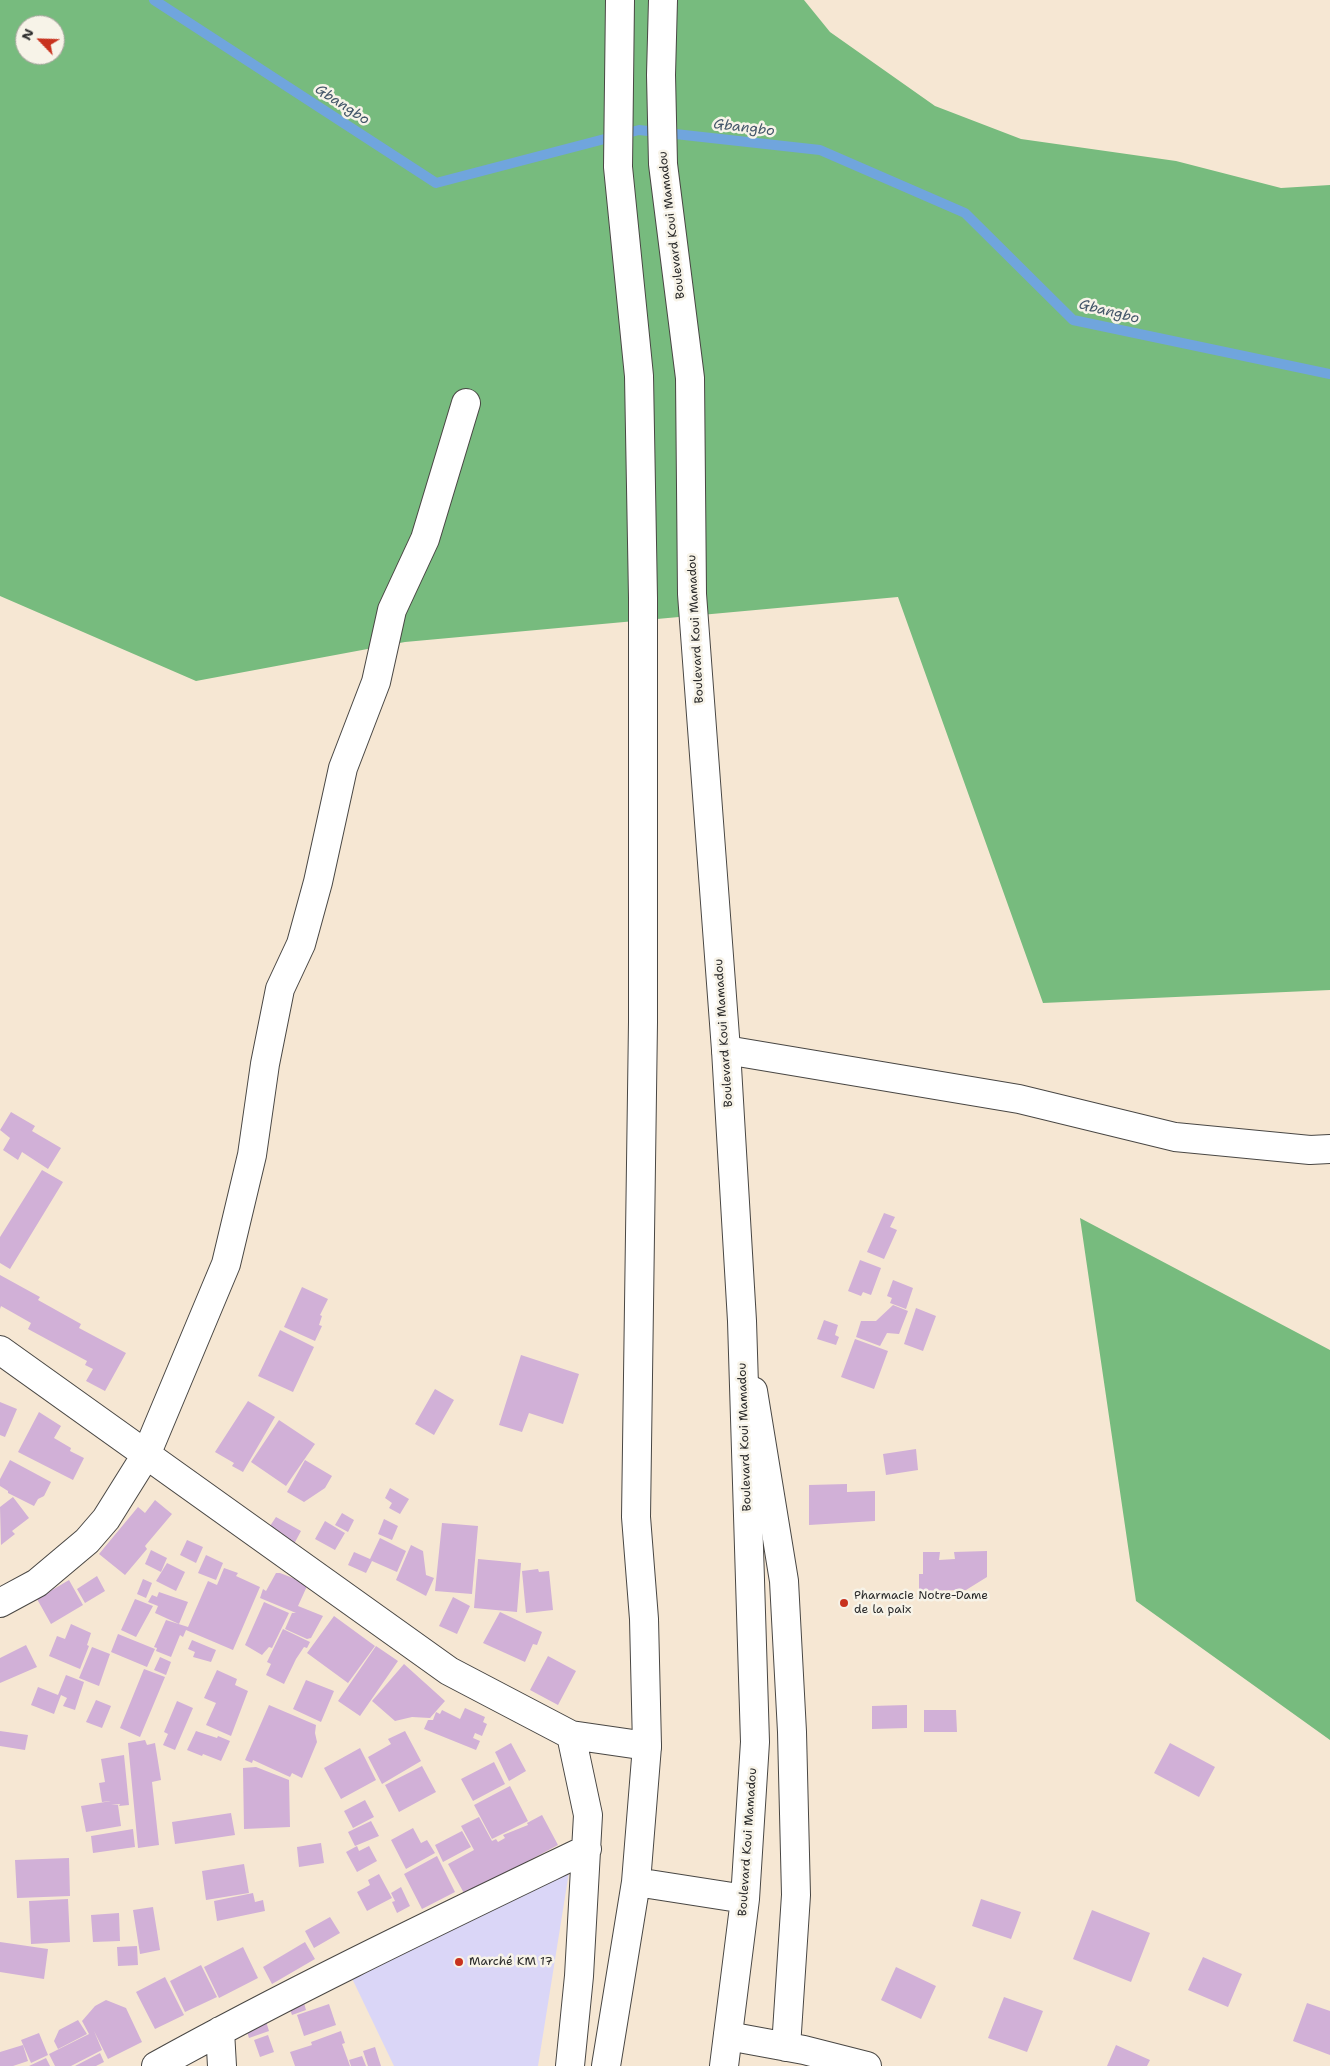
<!DOCTYPE html>
<meta charset="utf-8">
<style>
body{margin:0}
#map{position:relative;width:1330px;height:2066px;overflow:hidden;background:#f6e7d3;font-family:"Shantell Sans",sans-serif}
canvas{display:block}
.north{position:absolute;left:15px;top:15px;width:50px;height:50px;box-sizing:border-box;background:#f7f3e8;border:1px solid #a5a39c;border-radius:50%;rotate:294deg;font-size:14px;font-weight:700;line-height:20px;text-align:center;color:#2b2b2b}
.north::after{content:'';display:block;margin:auto;width:18px;height:22px;background:#c8321e;clip-path:polygon(50% 0,100% 100%,50% 72%,0 100%)}
</style>
<div id="map">
<canvas width="1330" height="2066"></canvas>
<div class="north">N</div>
</div>
<script>
const ctx = document.querySelector('canvas').getContext('2d');
ctx.lineJoin = 'round';
function fill(path, color) { ctx.fillStyle = color; ctx.fill(path, 'evenodd'); }
function trace(path, color, width, dash) { ctx.strokeStyle = color; ctx.lineWidth = width; ctx.lineCap = dash ? 'butt' : 'round'; ctx.setLineDash(dash || []); ctx.stroke(path); }
function label(font, color, halo, rows, align = 'center') {
  ctx.font = font + ' "Shantell Sans",sans-serif'; ctx.lineWidth = 5; ctx.setLineDash([]); ctx.textBaseline = 'middle'; ctx.strokeStyle = halo; ctx.fillStyle = color; for (const [text, x, y, turn = 0] of rows) {
    ctx.save(); ctx.translate(x, y); ctx.rotate((+turn || 0) * Math.PI / 180); ctx.textAlign = isNaN(turn) ? turn : align; if (halo) ctx.strokeText(text, 0, 0); ctx.fillText(text, 0, 0); ctx.restore();
  }
}
fill(new Path2D(`
 M569,1872L538,2066H394L348,1970Z`), '#dad6f7');
fill(new Path2D(`
 M0,0H804L830,32L935,106L1021,139L1176,161L1281,188L1330,185V990L1043,1003L898,597L405,642L196,681L0,596ZM25,25H55V55H25Z
 M1080,1218L1330,1350V1740L1136,1601Z`), '#77bb7e');
trace(new Path2D(`
 M154,0L436,183L639,130L820,150L965,213L1073,320L1330,374`), '#70a5dd', 10);
fill(new Path2D(`
 M11,1112L35,1126L32,1131L61,1148L48,1169L22,1152L18,1160L3,1150L10,1138L0,1130Z
 M42,1170L63,1182L10,1269L0,1263V1237Z
 M884,1213L895,1217L890,1227L897,1230L884,1259L867,1252Z
 M860,1260L881,1268L871,1295L863,1292L861,1296L848,1291Z
 M0,1275L40,1297L38,1300L81,1324L79,1328L126,1353L105,1391L86,1381L93,1369L85,1365L87,1361L28,1329L31,1323L1,1306L0,1309Z
 M893,1280L913,1288L906,1309L890,1303L892,1298L887,1296Z
 M302,1287L328,1299L320,1315L322,1316L319,1325L322,1326L315,1341L284,1327Z
 M893,1305L908,1311L899,1334L887,1333L880,1346L856,1337L861,1321H876Z
 M916,1308L936,1316L923,1351L904,1344Z
 M824,1320L838,1325L835,1335L839,1337L836,1345L817,1339Z
 M280,1330L314,1347L293,1392L258,1376Z
 M855,1339L888,1351L874,1389L841,1377Z
 M521,1355L579,1374L563,1424L529,1413L522,1432L499,1425Z
 M435,1389L454,1400L434,1435L415,1424Z
 M248,1401L275,1417L243,1472L232,1466L234,1463L215,1452Z
 M0,1402L17,1409L5,1437L0,1435Z
 M39,1412L61,1426L54,1438L71,1448L70,1451L84,1458L73,1480L18,1452Z
 M279,1420L315,1444L286,1486L251,1462Z
 M916,1449L918,1470L886,1475L883,1454Z
 M10,1460L51,1482L44,1496L38,1499L34,1506L8,1493V1491L0,1486V1479Z
 M305,1460L332,1476L325,1488L304,1502L287,1492Z
 M847,1484V1492L875,1491V1521L809,1525V1485Z
 M390,1488L409,1499L400,1514L389,1508L392,1503L385,1498Z
 M13,1497L29,1518L12,1531L15,1534L1,1545L0,1507Z
 M155,1500L172,1514L145,1546L147,1549L125,1575L99,1554L138,1507L145,1513Z
 M342,1513L354,1520L348,1532L335,1525Z
 M276,1517L301,1531L294,1544L268,1529Z
 M384,1519L398,1526L392,1540L378,1534Z
 M325,1521L345,1533L335,1550L315,1539Z
 M442,1523L478,1526L472,1594L435,1591Z
 M380,1538L406,1551L397,1572L372,1561L366,1573L348,1565L354,1552L370,1559Z
 M187,1540L203,1547L196,1563L180,1555Z
 M411,1545L423,1551L426,1575L434,1578L426,1596L396,1580Z
 M151,1550L167,1558L161,1572L145,1564Z
 M987,1551V1577L966,1590L919,1591V1574H923V1552H940L939,1560L955,1559L954,1552Z
 M206,1555L223,1563L216,1580L198,1573Z
 M478,1559L521,1563L517,1612L474,1608Z
 M167,1563L185,1572L176,1591L156,1581Z
 M224,1568L238,1573L236,1576L260,1587L233,1650L186,1630L183,1637L180,1635L171,1657L156,1651L157,1648L154,1647L166,1620L188,1627L208,1581L217,1585Z
 M538,1569L539,1572L549,1571L553,1610L526,1613L522,1571Z
 M276,1573H280L308,1584L298,1606L323,1616L311,1638L307,1639L285,1629L292,1613H296L260,1598L263,1589L266,1591Z
 M97,1576L105,1591L85,1603L77,1589Z
 M143,1579L152,1583L146,1598L137,1594Z
 M69,1580L83,1605L51,1624L37,1599Z
 M159,1592L188,1602L179,1624L155,1613L158,1606L148,1602L152,1595L157,1597Z
 M453,1597L470,1606L457,1634L439,1626Z
 M135,1599L153,1606L136,1637L121,1630Z
 M264,1602L289,1613L272,1648L269,1647L262,1655L245,1645Z
 M500,1612L542,1632L537,1645L533,1644L525,1662L483,1643Z
 M334,1616L375,1646L348,1683L307,1653Z
 M71,1624L91,1633L87,1645L89,1646L80,1669L49,1656L57,1636L65,1639Z
 M283,1629L310,1642L307,1648L304,1647L296,1659L284,1684L266,1675L271,1664L267,1662Z
 M118,1634L155,1649L147,1667L111,1652Z
 M192,1640L216,1650L211,1662L193,1657L195,1652L188,1649Z
 M26,1645L37,1667L0,1683V1658Z
 M376,1646L398,1661L360,1716L338,1701Z
 M92,1647L110,1654L99,1686L79,1678Z
 M548,1656L576,1671L558,1705L530,1690Z
 M160,1657L171,1662L166,1675L154,1670Z
 M404,1664L445,1701L430,1718L412,1717L395,1721L372,1701Z
 M144,1669L165,1677L140,1737L120,1728Z
 M217,1670L237,1679L235,1685L248,1691L231,1736L206,1725L216,1703L204,1698Z
 M66,1675L84,1682L75,1710L63,1706L67,1698L61,1695L54,1714L31,1705L38,1687L58,1695Z
 M306,1680L334,1691L321,1722L293,1709Z
 M96,1700L111,1706L102,1728L86,1722Z
 M177,1701L193,1708L175,1750L163,1745L168,1734L164,1732Z
 M269,1705L316,1725L315,1733L317,1742L302,1778L292,1773L290,1777L253,1760L252,1763L245,1760Z
 M907,1705V1728L872,1729V1706Z
 M465,1708L485,1717L483,1722L487,1724L482,1736L475,1733L473,1738L480,1741L476,1750L424,1729L428,1720H433L436,1712L440,1714L442,1710L460,1719Z
 M924,1710H956L957,1732H924Z
 M0,1731L28,1735L25,1750L0,1746Z
 M196,1731L217,1738L218,1736L230,1741L221,1761L203,1754L202,1756L187,1750Z
 M405,1731L421,1761L382,1784L368,1757L391,1744L388,1739Z
 M145,1740L147,1745L155,1743L161,1780L152,1782L159,1845L138,1848L128,1743Z
 M511,1743L526,1771L509,1781L495,1752Z
 M1170,1743L1215,1767L1199,1797L1154,1773Z
 M360,1748L376,1780L341,1799L324,1768Z
 M124,1755L129,1805L119,1806L120,1804L111,1805H118L121,1826L86,1832L81,1806L111,1801L102,1802L99,1783L105,1782L101,1759Z
 M494,1762L505,1784L473,1801L461,1779Z
 M422,1766L436,1792L399,1812L385,1785Z
 M256,1767L289,1780L290,1827L244,1829L243,1768Z
 M510,1786L528,1821L492,1839L474,1805Z
 M365,1800L374,1817L353,1828L344,1811Z
 M231,1813L235,1835L175,1844L172,1822Z
 M542,1815L558,1845L465,1895L448,1864L474,1850L461,1826L479,1817L492,1841L496,1839L498,1842L505,1838L503,1835L528,1825L527,1823Z
 M371,1821L379,1836L355,1846L348,1832Z
 M413,1828L421,1843L427,1840L435,1853L406,1869L391,1840Z
 M133,1829L135,1847L93,1853L91,1836Z
 M462,1831L471,1847L443,1862L435,1845Z
 M321,1843L324,1863L299,1867L297,1847Z
 M357,1846L359,1851L369,1846L377,1861L357,1872L346,1852Z
 M437,1856L455,1892L422,1909L404,1874Z
 M69,1858L70,1896L17,1898L15,1860Z
 M244,1864L249,1893L206,1900L202,1871Z
 M379,1874L392,1898L367,1911L357,1892L370,1885L368,1880Z
 M401,1887L410,1906L397,1913L392,1902L395,1901L391,1893Z
 M253,1893L255,1902L263,1900L265,1911L217,1921L214,1901Z
 M68,1899L70,1942L31,1944L29,1901Z
 M981,1899L1021,1912L1011,1939L972,1926Z
 M153,1907L160,1950L140,1954L133,1910Z
 M1092,1910L1150,1933L1131,1982L1073,1959Z
 M119,1913L120,1941L93,1942L91,1915Z
 M330,1917L340,1933L314,1948L305,1931Z
 M0,1942L48,1949L44,1979L0,1972Z
 M305,1942L315,1959L272,1984L263,1967Z
 M137,1946L138,1965L118,1966L117,1947Z
 M243,1947L258,1978L219,1998L204,1967Z
 M1203,1957L1242,1974L1228,2007L1188,1990Z
 M201,1965L217,1997L185,2012L170,1981Z
 M896,1967L936,1986L921,2019L881,2000Z
 M165,1977L184,2015L155,2029L136,1992Z
 M302,1996L306,2010L292,2015L287,2001Z
 M1004,1997L1043,2011L1027,2052L988,2038Z
 M106,2000L126,2008L142,2042L108,2059L94,2031L102,2050L71,2066H55L49,2054L89,2034L82,2021L95,2006Z
 M1307,2003L1330,2011V2055L1293,2041Z
 M329,2004L336,2025L304,2036L297,2015Z
 M264,2015L269,2031L249,2038L244,2022Z
 M78,2020L87,2034L58,2049L54,2041L59,2030Z
 M341,2031L345,2043L342,2044L350,2066H295L290,2052L312,2045L311,2042Z
 M39,2033L48,2055L31,2063L21,2040Z
 M268,2035L274,2052L260,2057L254,2040Z
 M23,2045L28,2061L13,2066H0V2052Z
 M1116,2045L1150,2060L1147,2066H1107Z
 M375,2047L381,2066H368L363,2051Z
 M100,2053L104,2062L96,2066H75Z
 M362,2056L366,2066H351L349,2060Z
 M46,2058L50,2066H29Z`), '#d1b0d7');
const minor = new Path2D(`
 M726,1050L1019,1099L1175,1137L1310,1150L1330,1149
 M0,1350L449,1671L571,1735L647,1746
 M753,1391L784,1581L792,1732L796,1895L786,2047
 M0,1603L37,1583L87,1541L106,1519L146,1455L226,1264L252,1155L265,1064L280,989L301,944L318,882L343,768L376,682L392,610L425,539L466,403
 M220,2031L222,2066
 M728,2036L804,2050L867,2066
 M156,2066C297,1988 442,1919 587,1849
 M570,2066L579,1976L588,1815L571,1735`);
const major = new Path2D(`
 M663,0L661,75L663,164L690,378L692,594L726,1050L742,1321L755,1742L745,1899L724,2066
 M636,1882L745,1899
 M606,2066L636,1882L647,1746L644,1619L636,1517L643,1022V598L639,376L618,167L620,0`);
trace(minor, '#494744', 30);
trace(major, '#494744', 30);
trace(minor, '#fff', 28);
trace(major, '#fff', 28);
for (const [x, y, r, color] of [
 [844,1603,5,"#c8321e"],
 [459,1962,5,"#c8321e"]
]) { const dot = new Path2D(); dot.arc(x, y, r, 0, 2 * Math.PI); ctx.fillStyle = color; ctx.fill(dot); trace(dot, '#f7f3e8', 2); }
label('12px', '#2b2b2b', '#f7f3e8', [
 ["Boulevard Koui Mamadou",672,225,-97],
 ["Boulevard Koui Mamadou",696,629,-93],
 ["Boulevard Koui Mamadou",724,1033,-94],
 ["Boulevard Koui Mamadou",745,1437,-92],
 ["Boulevard Koui Mamadou",748,1842,-86]
]);
label('12px', '#2b2b2b', '#f7f3e8', [
 ["Pharmacie Notre-Dame",854,1596],
 ["de la paix",854,1610],
 ["Marché KM 17",469,1962]
], 'left');
label('italic 14px', '#435669', '#f7f3e8', [
 ["Gbangbo",342,105,33],
 ["Gbangbo",744,128,7],
 ["Gbangbo",1109,312,14]
]);
</script>
